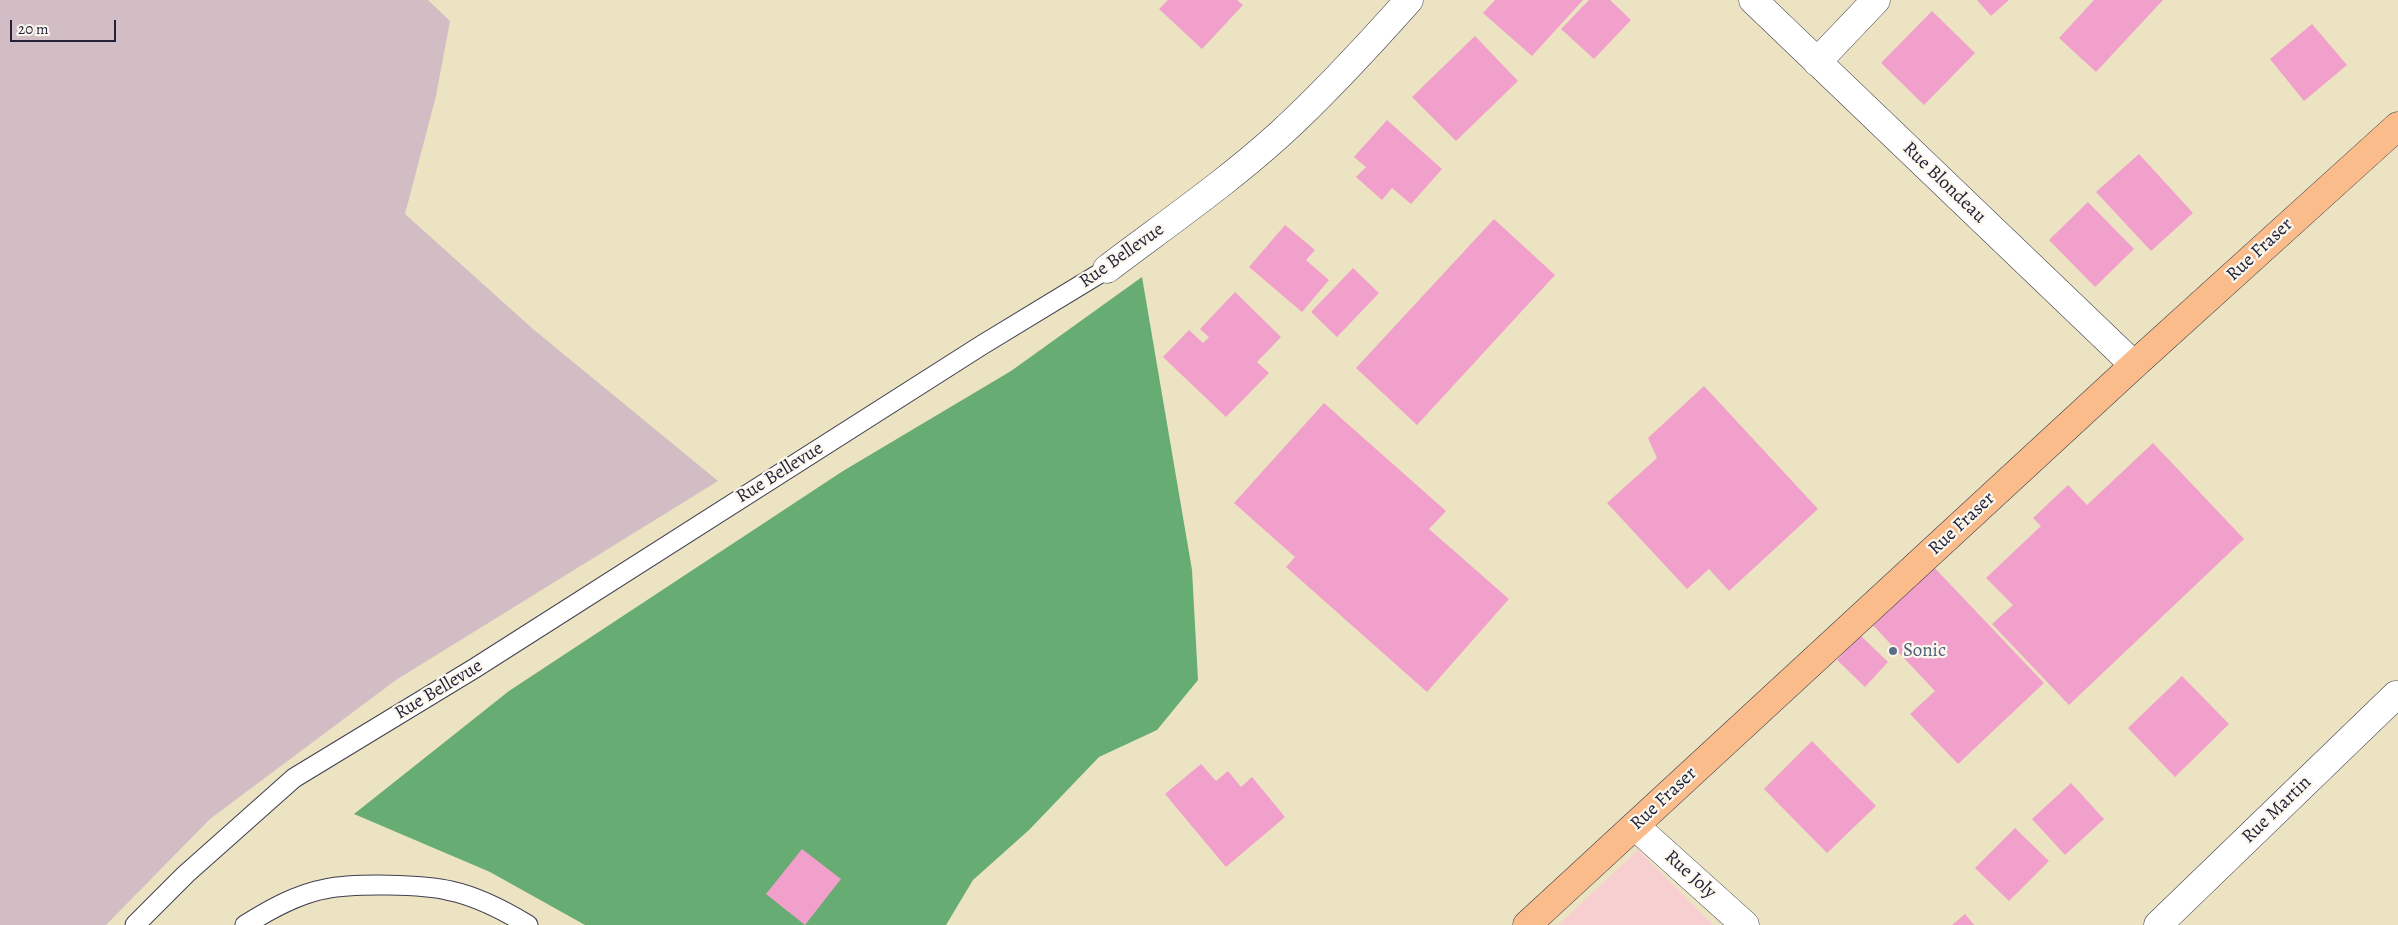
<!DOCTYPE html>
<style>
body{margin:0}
#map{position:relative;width:2398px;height:925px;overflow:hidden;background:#ece3c2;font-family:Alegreya,serif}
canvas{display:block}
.scale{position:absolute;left:10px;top:20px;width:106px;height:22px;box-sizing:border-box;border:2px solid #22223b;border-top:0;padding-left:6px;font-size:15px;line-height:18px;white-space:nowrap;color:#22223b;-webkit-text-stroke:4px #fbf7ec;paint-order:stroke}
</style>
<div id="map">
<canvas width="2398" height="925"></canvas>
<div class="scale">20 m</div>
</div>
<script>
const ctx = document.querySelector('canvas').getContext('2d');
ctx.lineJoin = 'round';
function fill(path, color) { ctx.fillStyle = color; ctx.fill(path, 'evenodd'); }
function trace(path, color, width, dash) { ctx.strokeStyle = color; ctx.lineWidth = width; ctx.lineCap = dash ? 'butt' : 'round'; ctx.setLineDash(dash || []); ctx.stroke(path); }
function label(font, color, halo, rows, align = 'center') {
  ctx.font = font + ' Alegreya,serif'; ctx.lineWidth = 4.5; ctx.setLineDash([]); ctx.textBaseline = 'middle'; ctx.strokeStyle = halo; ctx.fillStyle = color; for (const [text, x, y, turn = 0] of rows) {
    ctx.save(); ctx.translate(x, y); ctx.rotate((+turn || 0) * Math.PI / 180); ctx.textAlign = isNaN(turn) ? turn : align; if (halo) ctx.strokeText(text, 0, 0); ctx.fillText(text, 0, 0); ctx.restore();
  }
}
fill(new Path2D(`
 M1638,850L1713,925H1558Z`), '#f7cfd0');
fill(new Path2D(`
 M0,0H428L450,21L436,96L405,214L533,329L718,481L396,680L210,819L106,925H0Z`), '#d2bdc5');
fill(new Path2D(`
 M1142,277L1192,570L1198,680L1157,730L1099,757L1029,830L973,880L946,925H585L490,872L354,814L509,691L843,471L1011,371Z`), '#67ac72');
fill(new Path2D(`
 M1168,0H1237L1243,5L1202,49L1159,9Z
 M1495,0H1583L1532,56L1483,13Z
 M1589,0H1610L1631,20L1594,59L1561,29Z
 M1977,0H2009L1991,16Z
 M2094,0H2163L2096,72L2059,38Z
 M1932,11L1975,53L1924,105L1881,63Z
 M2312,24L2347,65L2304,101L2270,59Z
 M1475,36L1518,81L1456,141L1412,97Z
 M1387,120L1442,169L1411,204L1392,188L1382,200L1356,177L1366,167L1354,157Z
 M2139,154L2193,213L2151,251L2096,192Z
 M2088,202L2134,249L2095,287L2049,240Z
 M1494,219L1555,275L1417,425L1356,368Z
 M1285,225L1315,250L1306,260L1329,280L1302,312L1249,267Z
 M1353,268L1379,293L1337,337L1311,312Z
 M1235,292L1281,337L1257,362L1269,373L1226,417L1163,357L1189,330L1203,343L1209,337L1200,329Z
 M1704,386L1818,509L1729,591L1709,569L1687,589L1607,503L1657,458L1648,438Z
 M1324,403L1446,511L1429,529L1509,599L1427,692L1286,567L1295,557L1234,503Z
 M2153,443L2244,539L2069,705L1992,624L2013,605L1986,578L2041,526L2033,518L2068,485L2087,505Z
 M1929,562L2044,683L1958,764L1910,714L1935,691L1868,620Z
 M1860,635L1888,662L1865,687L1837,660Z
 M2182,676L2229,724L2175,777L2128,728Z
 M1812,741L1876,806L1827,853L1764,789Z
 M1201,764L1216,781L1228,771L1241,787L1252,777L1285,817L1226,867L1165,794Z
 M2071,783L2104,819L2065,855L2032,819Z
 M2015,828L2049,861L2009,901L1975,868Z
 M802,849L841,879L805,925L766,894Z
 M1965,914L1974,925H1952Z`), '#f1a0cb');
const service = new Path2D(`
 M135,925L186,874L294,778L475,668L982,345L1107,269
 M245,925C269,910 297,894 325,889C353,883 424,884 451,891C479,897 505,911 528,925`);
const minor = new Path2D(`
 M1753,0L2134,365
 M1817,62L1876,0
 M1107,269C1165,225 1226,183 1280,134C1326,92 1368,46 1409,0
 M1635,826L1745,925
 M2158,925L2396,695`);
const primary = new Path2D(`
 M1527,925L2134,365L2398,126`);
trace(service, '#403f4f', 21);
trace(minor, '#403f4f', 29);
trace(primary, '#403f4f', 29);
trace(service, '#fff', 19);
trace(minor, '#fff', 28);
trace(primary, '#f9bc8a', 28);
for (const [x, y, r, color] of [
 [1893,651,5,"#5c6f8a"]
]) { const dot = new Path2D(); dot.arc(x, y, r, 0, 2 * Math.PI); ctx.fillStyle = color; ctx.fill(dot); trace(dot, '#fbf7ec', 2); }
label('19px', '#22223b', '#fbf7ec', [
 ["Rue Blondeau",1944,183,44],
 ["Rue Fraser",2260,250,-43],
 ["Rue Bellevue",1122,256,-35],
 ["Rue Bellevue",780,473,-32],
 ["Rue Fraser",1962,524,-43],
 ["Rue Bellevue",439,690,-31],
 ["Rue Fraser",1664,799,-43],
 ["Rue Martin",2277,810,-44],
 ["Rue Joly",1690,875,42]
]);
label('19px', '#4e5e75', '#fbf7ec', [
 ["Sonic",1903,651]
], 'left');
</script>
